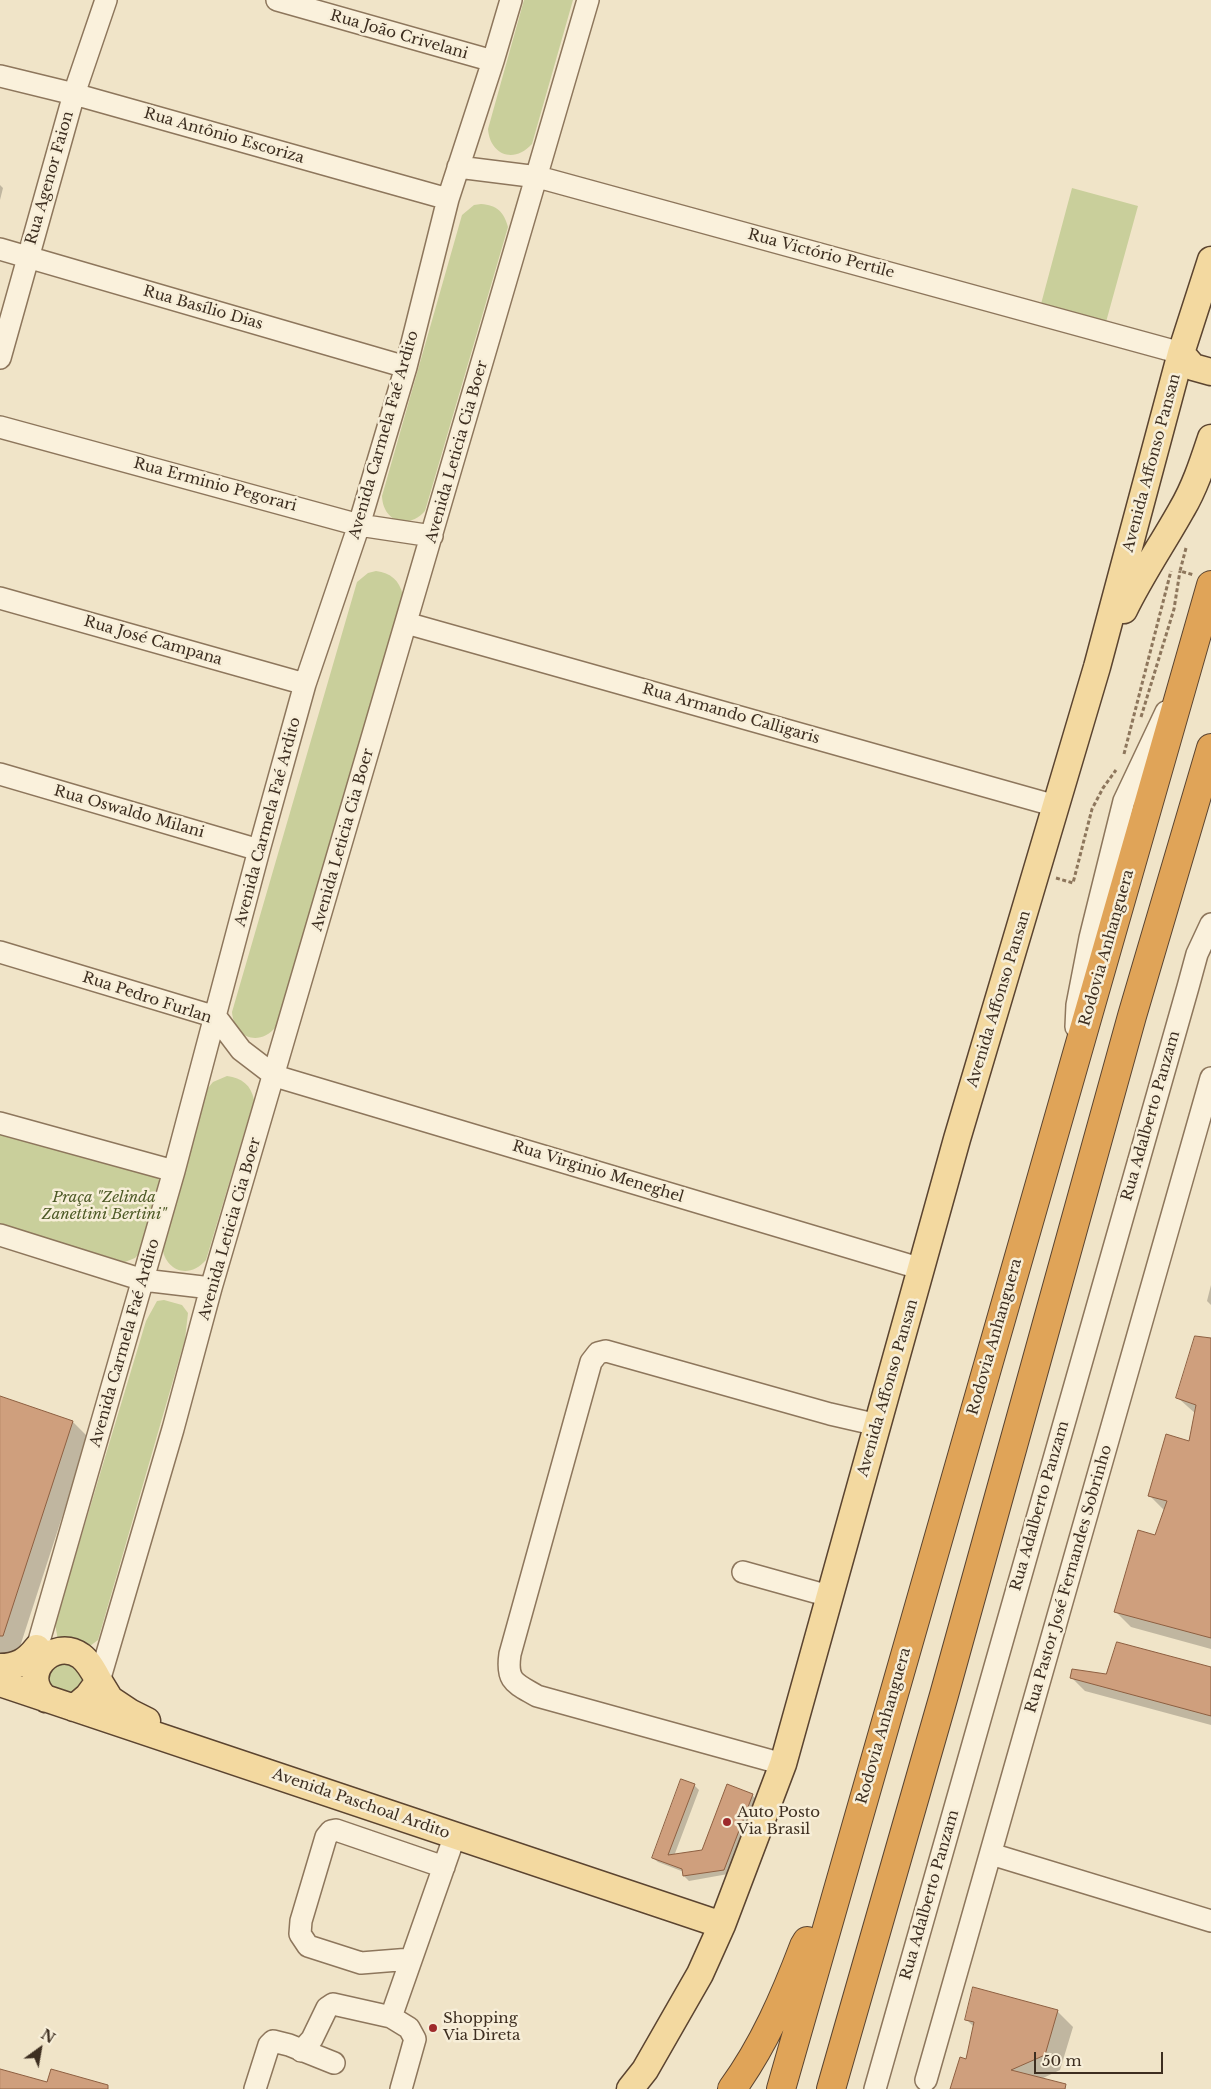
<!DOCTYPE html>
<meta charset="utf-8">
<style>
body{margin:0}
#map{position:relative;width:1211px;height:2089px;overflow:hidden;background:#f0e4c8;font-family:"Libre Baskerville",serif}
canvas{display:block}
.north{position:absolute;left:15px;top:2024px;width:50px;height:50px;-webkit-text-stroke:4px #f7eed8;paint-order:stroke;rotate:32deg;font-size:14px;font-weight:700;line-height:20px;text-align:center;color:#3d2e20}
.north::after{content:'';display:block;margin:auto;width:18px;height:22px;background:#3d2e20;clip-path:polygon(50% 0,100% 100%,50% 72%,0 100%)}
.scale{position:absolute;left:1034px;top:2052px;width:129px;height:22px;box-sizing:border-box;border:2px solid #3d2e20;border-top:0;padding-left:6px;font-size:15px;line-height:18px;white-space:nowrap;color:#3d2e20;-webkit-text-stroke:4px #f7eed8;paint-order:stroke}
</style>
<div id="map">
<canvas width="1211" height="2089"></canvas>
<div class="north">N</div>
<div class="scale">50 m</div>
</div>
<script>
const ctx = document.querySelector('canvas').getContext('2d');
ctx.lineJoin = 'round';
function fill(path, color) { ctx.fillStyle = color; ctx.fill(path, 'evenodd'); }
function trace(path, color, width, dash) { ctx.strokeStyle = color; ctx.lineWidth = width; ctx.lineCap = dash ? 'butt' : 'round'; ctx.setLineDash(dash || []); ctx.stroke(path); }
function label(font, color, halo, rows, align = 'center') {
  ctx.font = font + ' "Libre Baskerville",serif'; ctx.lineWidth = 5; ctx.setLineDash([]); ctx.textBaseline = 'middle'; ctx.strokeStyle = halo; ctx.fillStyle = color; for (const [text, x, y, turn = 0] of rows) {
    ctx.save(); ctx.translate(x, y); ctx.rotate((+turn || 0) * Math.PI / 180); ctx.textAlign = isNaN(turn) ? turn : align; if (halo) ctx.strokeText(text, 0, 0); ctx.fillText(text, 0, 0); ctx.restore();
  }
}
fill(new Path2D(`
 M524,0H573L532,144C514,164 490,155 488,129Z
 M1072,188L1138,206L1106,322L1041,304Z
 M481,204C497,205 504,212 508,227L425,511C408,530 383,522 382,496L462,215L474,205Z
 M376,571C391,573 399,580 403,595L276,1027C259,1047 234,1038 232,1012L357,582L368,573Z
 M227,1076C242,1078 251,1085 254,1100L206,1260C189,1280 164,1271 162,1245L208,1088L213,1082Z
 M0,1130L156,1174L162,1186L139,1254L135,1258L125,1262L0,1224Z
 M164,1300L182,1305L188,1313L185,1339L98,1640L86,1649L58,1640L55,1624L146,1321L157,1301Z
 M57,1663L74,1664C83,1679 87,1680 75,1695L48,1688L49,1671Z`), '#c9cf9b');
fill(new Path2D(`
 M0,185L3,188L0,200Z
 M1211,1285V1305L1207,1301Z
 M1211,1339V1649L1131,1627L1115,1611L1155,1537L1165,1511L1150,1496L1190,1443L1196,1414L1178,1398Z
 M0,1398L73,1422L88,1437L15,1662L0,1657Z
 M1211,1668V1725L1085,1691L1072,1678Z
 M694,1785L699,1790L674,1856L703,1851L752,1795L757,1800L728,1874L689,1881L684,1876V1872L658,1862L653,1858Z
 M1057,2011L1073,2027L1060,2070L1041,2079L1061,2084L1066,2089H951L967,2060L974,2027L966,2019Z`), '#0003');
const building = new Path2D(`
 M1195,1336L1211,1338V1638L1114,1612L1138,1530L1155,1535L1167,1501L1148,1496L1166,1434L1189,1441L1196,1405L1176,1398Z
 M0,1396L73,1421L3,1636H0Z
 M1117,1642L1211,1667V1716L1070,1678L1072,1669L1106,1674Z
 M681,1779L695,1784L668,1855L702,1850L727,1784L753,1794L724,1870L683,1876L682,1869L652,1858Z
 M973,1987L1058,2010L1045,2055L1011,2070L1066,2084L1065,2089H950L960,2057L966,2059L974,2022L965,2020Z
 M0,2069L47,2082L51,2069L108,2085V2089H0Z`);
fill(building, '#cf9f7d');
trace(building, '#8d5f41', 1);
const minor = new Path2D(`
 M277,0L493,61
 M0,76L74,94L448,199
 M458,167L538,177L1181,353
 M0,249L406,367
 M0,358L74,94L106,0
 M0,427L359,525L432,536
 M0,598L305,684
 M406,623L1056,806
 M0,774L259,850
 M0,952L216,1017L241,1050L275,1076L922,1269
 M1076,1027L1077,1005L1090,938L1124,801L1166,712
 M0,1123L174,1171
 M0,1235L143,1280L211,1288
 M743,1572L829,1596
 M37,1648L174,1171L259,850L305,684L359,525L406,367L448,199L493,61L511,0
 M99,1681L173,1429L211,1288L588,0
 M783,1764L537,1696C515,1683 506,1682 510,1654L591,1362L598,1353L606,1351L830,1414L878,1425
 M991,1854L1211,1921
 M411,1959L361,1963L308,1946L300,1934L301,1921L326,1837L331,1831L336,1830L444,1867
 M391,2017L455,1835
 M301,2051L312,2039L327,2008L333,2004L391,2017L409,2028L415,2039L401,2089
 M926,2080L1211,1078
 M255,2089L269,2045L273,2041L289,2045L334,2063
 M875,2089L1188,987L1197,954L1211,924`);
const major = new Path2D(`
 M1181,353L1193,367L1211,372
 M1124,610C1141,575 1163,543 1182,509C1195,487 1203,462 1211,438
 M0,1667C17,1667 27,1661 37,1648L43,1658
 M99,1681L110,1699L131,1713L147,1721
 M0,1683L722,1925
 M46,1699C17,1675 53,1636 81,1656C89,1662 94,1672 99,1681L88,1696L74,1708
 M630,2089L645,2070L700,1974L722,1925L783,1764L957,1139L1097,667L1181,353L1211,260`);
const highway = new Path2D(`
 M732,2089C764,2045 785,1996 804,1946L807,1941
 M781,2089L1211,585
 M831,2089L944,1695L1132,1016L1211,748`);
trace(minor, '#8d765c', 24);
trace(major, '#5b4430', 29);
trace(highway, '#5b4430', 30);
trace(new Path2D(`
 M1186,548L1180,571L1194,575
 M1141,717L1174,609L1180,571
 M1124,754L1171,571
 M1056,878L1073,883L1092,809L1103,788L1116,770`), '#8d765c', 3, [4, 2.5]);
trace(minor, '#faf1dc', 21);
trace(major, '#f3d9a0', 26);
trace(highway, '#e0a458', 28);
for (const [x, y, r, color] of [
 [727,1822,5,"#9e2a2b"],
 [433,2028,5,"#9e2a2b"]
]) { const dot = new Path2D(); dot.arc(x, y, r, 0, 2 * Math.PI); ctx.fillStyle = color; ctx.fill(dot); trace(dot, '#f7eed8', 2); }
label('15px', '#3d2e20', '#f7eed8', [
 ["Rua João Crivelani",399,35,16],
 ["Rua Antônio Escoriza",224,136,16],
 ["Rua Agenor Faion",50,178,-74],
 ["Rua Victório Pertile",821,254,15],
 ["Rua Basílio Dias",203,308,16],
 ["Avenida Carmela Faé Ardito",384,435,-74],
 ["Avenida Leticia Cia Boer",457,452,-74],
 ["Avenida Affonso Pansan",1152,463,-75],
 ["Rua Erminio Pegorari",215,485,15],
 ["Rua José Campana",153,641,16],
 ["Rua Armando Calligaris",731,714,16],
 ["Rua Oswaldo Milani",129,812,16],
 ["Avenida Carmela Faé Ardito",268,822,-75],
 ["Avenida Leticia Cia Boer",343,840,-74],
 ["Rodovia Anhanguera",1107,948,-74],
 ["Rua Pedro Furlan",147,998,18],
 ["Avenida Affonso Pansan",999,999,-73],
 ["Rua Adalberto Panzam",1151,1116,-74],
 ["Rua Virginio Meneghel",598,1172,17],
 ["Avenida Leticia Cia Boer",230,1229,-74],
 ["Rodovia Anhanguera",995,1337,-74],
 ["Avenida Carmela Faé Ardito",125,1343,-74],
 ["Avenida Affonso Pansan",888,1388,-74],
 ["Rua Adalberto Panzam",1040,1506,-74],
 ["Rua Pastor José Fernandes Sobrinho",1069,1579,-74],
 ["Rodovia Anhanguera",884,1726,-74],
 ["Avenida Paschoal Ardito",361,1804,19],
 ["Rua Adalberto Panzam",930,1895,-74]
]);
label('italic 15px', '#4d5a26', '#f7eed8', [
 ["Praça \"Zelinda",104,1198],
 ["Zanettini Bertini\"",104,1215]
]);
label('15px', '#3d2e20', '#f7eed8', [
 ["Auto Posto",737,1813],
 ["Via Brasil",737,1830],
 ["Shopping",443,2019],
 ["Via Direta",443,2036]
], 'left');
</script>
